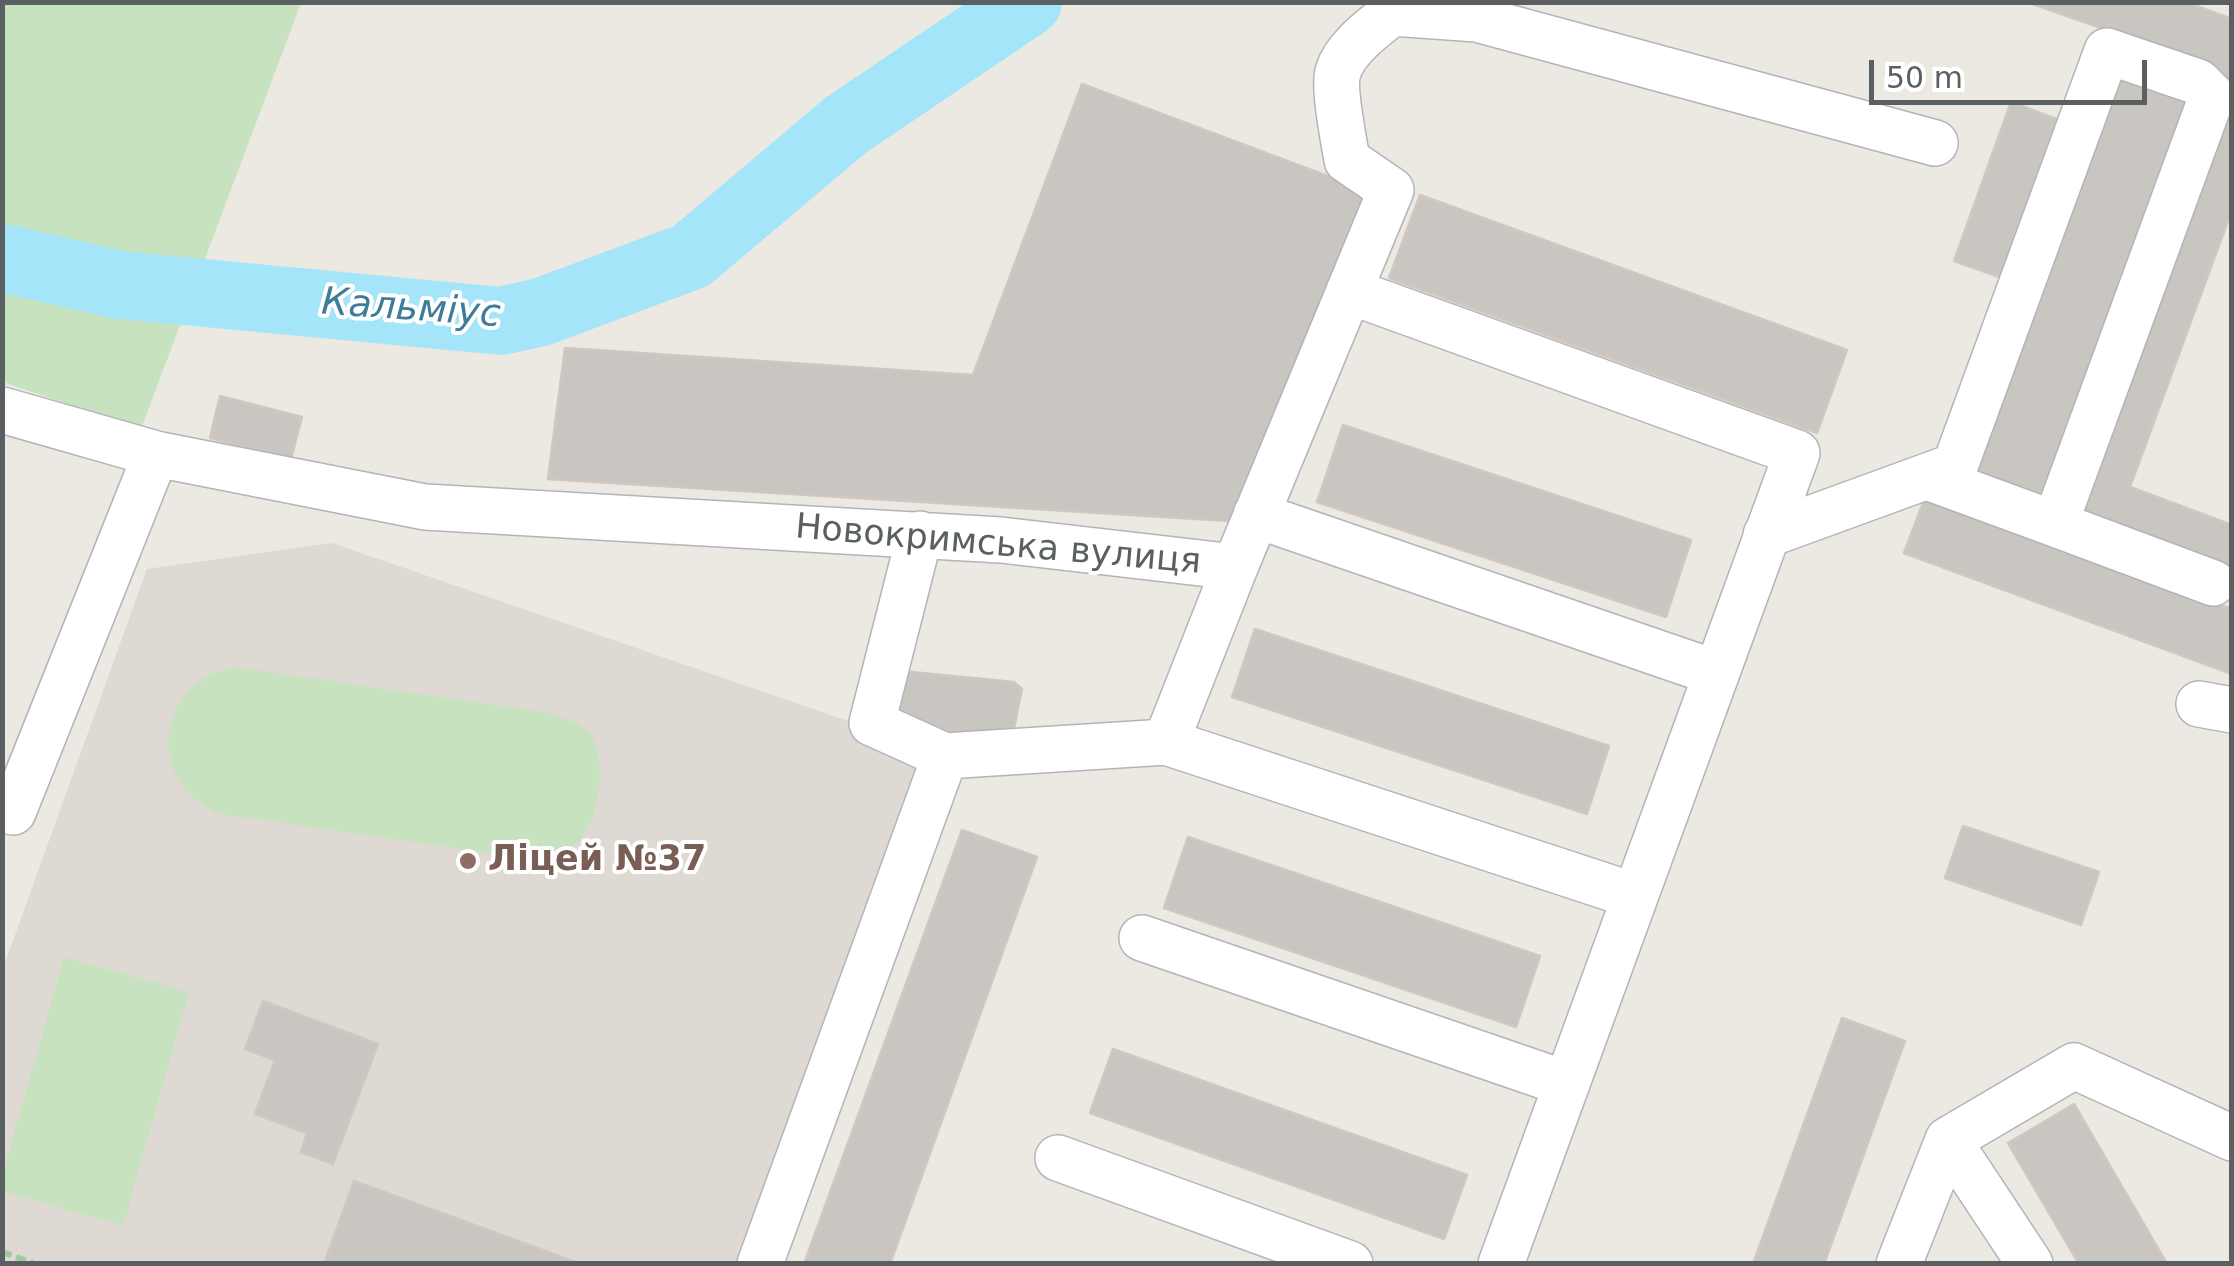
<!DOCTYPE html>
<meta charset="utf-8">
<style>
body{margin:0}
#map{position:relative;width:2234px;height:1266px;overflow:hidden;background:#ece8e2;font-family:"DejaVu Sans",sans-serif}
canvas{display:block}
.frame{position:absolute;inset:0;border:5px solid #5a5f61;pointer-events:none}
.scale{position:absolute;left:1869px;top:60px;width:278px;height:45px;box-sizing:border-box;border:5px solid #5a5f61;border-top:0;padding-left:12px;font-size:30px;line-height:35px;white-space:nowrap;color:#5a5f61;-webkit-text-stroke:8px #fff;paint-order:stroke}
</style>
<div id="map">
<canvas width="2234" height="1266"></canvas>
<div class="frame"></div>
<div class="scale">50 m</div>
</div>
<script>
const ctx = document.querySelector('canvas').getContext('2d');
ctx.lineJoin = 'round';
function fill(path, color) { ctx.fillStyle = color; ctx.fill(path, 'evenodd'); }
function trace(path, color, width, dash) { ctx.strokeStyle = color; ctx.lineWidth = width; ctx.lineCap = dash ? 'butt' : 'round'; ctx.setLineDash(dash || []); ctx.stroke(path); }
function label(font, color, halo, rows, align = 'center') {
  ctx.font = font + ' "DejaVu Sans",sans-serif'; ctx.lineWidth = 8; ctx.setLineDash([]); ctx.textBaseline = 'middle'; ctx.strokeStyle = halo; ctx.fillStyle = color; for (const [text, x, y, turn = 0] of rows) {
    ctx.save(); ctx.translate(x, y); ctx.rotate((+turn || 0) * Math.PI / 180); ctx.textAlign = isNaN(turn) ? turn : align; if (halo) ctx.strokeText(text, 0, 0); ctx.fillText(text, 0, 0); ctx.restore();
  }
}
fill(new Path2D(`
 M332,543L935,751L741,1263H3L2,971L147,569Z`), '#dfd9d3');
fill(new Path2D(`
 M3,3H301L141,429L3,382Z
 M234,667L545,712C562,718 584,722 593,739C608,769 598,829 570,849C556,859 532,857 516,857L215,813C203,804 188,796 180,782C155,745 172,694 211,674C218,671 227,669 234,667Z
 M64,957L189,992L123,1226L3,1191V1173Z`), '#c6e2bf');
trace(new Path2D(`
 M2,258L120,285L501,321L541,312L691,256L846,125L1028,2`), '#a5e5f9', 68);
const building = new Path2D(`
 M2027,2H2185L2232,19V128L2221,124L2215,68Z
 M2117,66L2194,94L2047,503L1970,475Z
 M1082,84L1370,192L1229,521L548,479L565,348L973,375Z
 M2011,102L2064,122L2008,280L1954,261Z
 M2221,124L2232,128V210L2130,487L2232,525V572L2077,515Z
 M1420,195L1847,350L1817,433L1389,278Z
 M220,396L302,417L291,459L210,438Z
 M1343,425L1691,540L1666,617L1317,502Z
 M1926,495L2229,608L2232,602V674L1904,553Z
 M1255,629L1609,746L1587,814L1232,697Z
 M892,670L1014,682L1022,689L1014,728L993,737L879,720Z
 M1963,826L2099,872L2081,925L1945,878Z
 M962,830L1037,857L890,1264H804Z
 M1188,837L1540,956L1516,1027L1164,908Z
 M263,1001L378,1044L333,1164L301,1152L307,1133L255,1114L275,1060L245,1049Z
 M1842,1018L1905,1041L1824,1264H1753Z
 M1113,1049L1467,1175L1444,1239L1090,1113Z
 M2074,1104L2167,1264H2079L2008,1143Z
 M354,1181L581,1264H324Z`);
fill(building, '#c9c5c0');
trace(building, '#d0c8c0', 2.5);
const minor = new Path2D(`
 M1349,291L1797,453L1501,1264
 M2,410L156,454L425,507L1001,540L1235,567L1391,190L1347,160C1344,141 1333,88 1338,72C1345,48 1373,28 1392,13L1477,19L1935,143
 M1256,515L1716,673
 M2055,524L2213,583
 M920,534L872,723L945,756
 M1766,535L1955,466L2107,51L2198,82L2212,96L2055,524L1927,477
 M1235,567L1166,742L1635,896
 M2199,704L2232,710
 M2,808L13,812L156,454
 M1142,938L1567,1084
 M1948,1140L2030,1264
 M1058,1158L1350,1264
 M760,1264L945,756L1166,742
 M1899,1264L1948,1140L2074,1066L2232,1138`);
trace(minor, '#b2b5b8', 48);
trace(new Path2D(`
 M2,1252L35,1264`), '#9dcaa0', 6, [10, 5]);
trace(minor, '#fff', 45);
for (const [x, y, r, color] of [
 [468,861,10,"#8d6e63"]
]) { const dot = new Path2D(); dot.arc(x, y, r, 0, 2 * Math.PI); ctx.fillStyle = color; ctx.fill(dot); trace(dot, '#fff', 4); }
label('35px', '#5a5f61', '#fff', [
 ["Новокримська вулиця",998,546,5]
]);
label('bold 35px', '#785e54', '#fff', [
 ["Ліцей №37",488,861]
], 'left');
label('italic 38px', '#3e7c98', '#fff', [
 ["Кальміус",411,310,4]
]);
</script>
